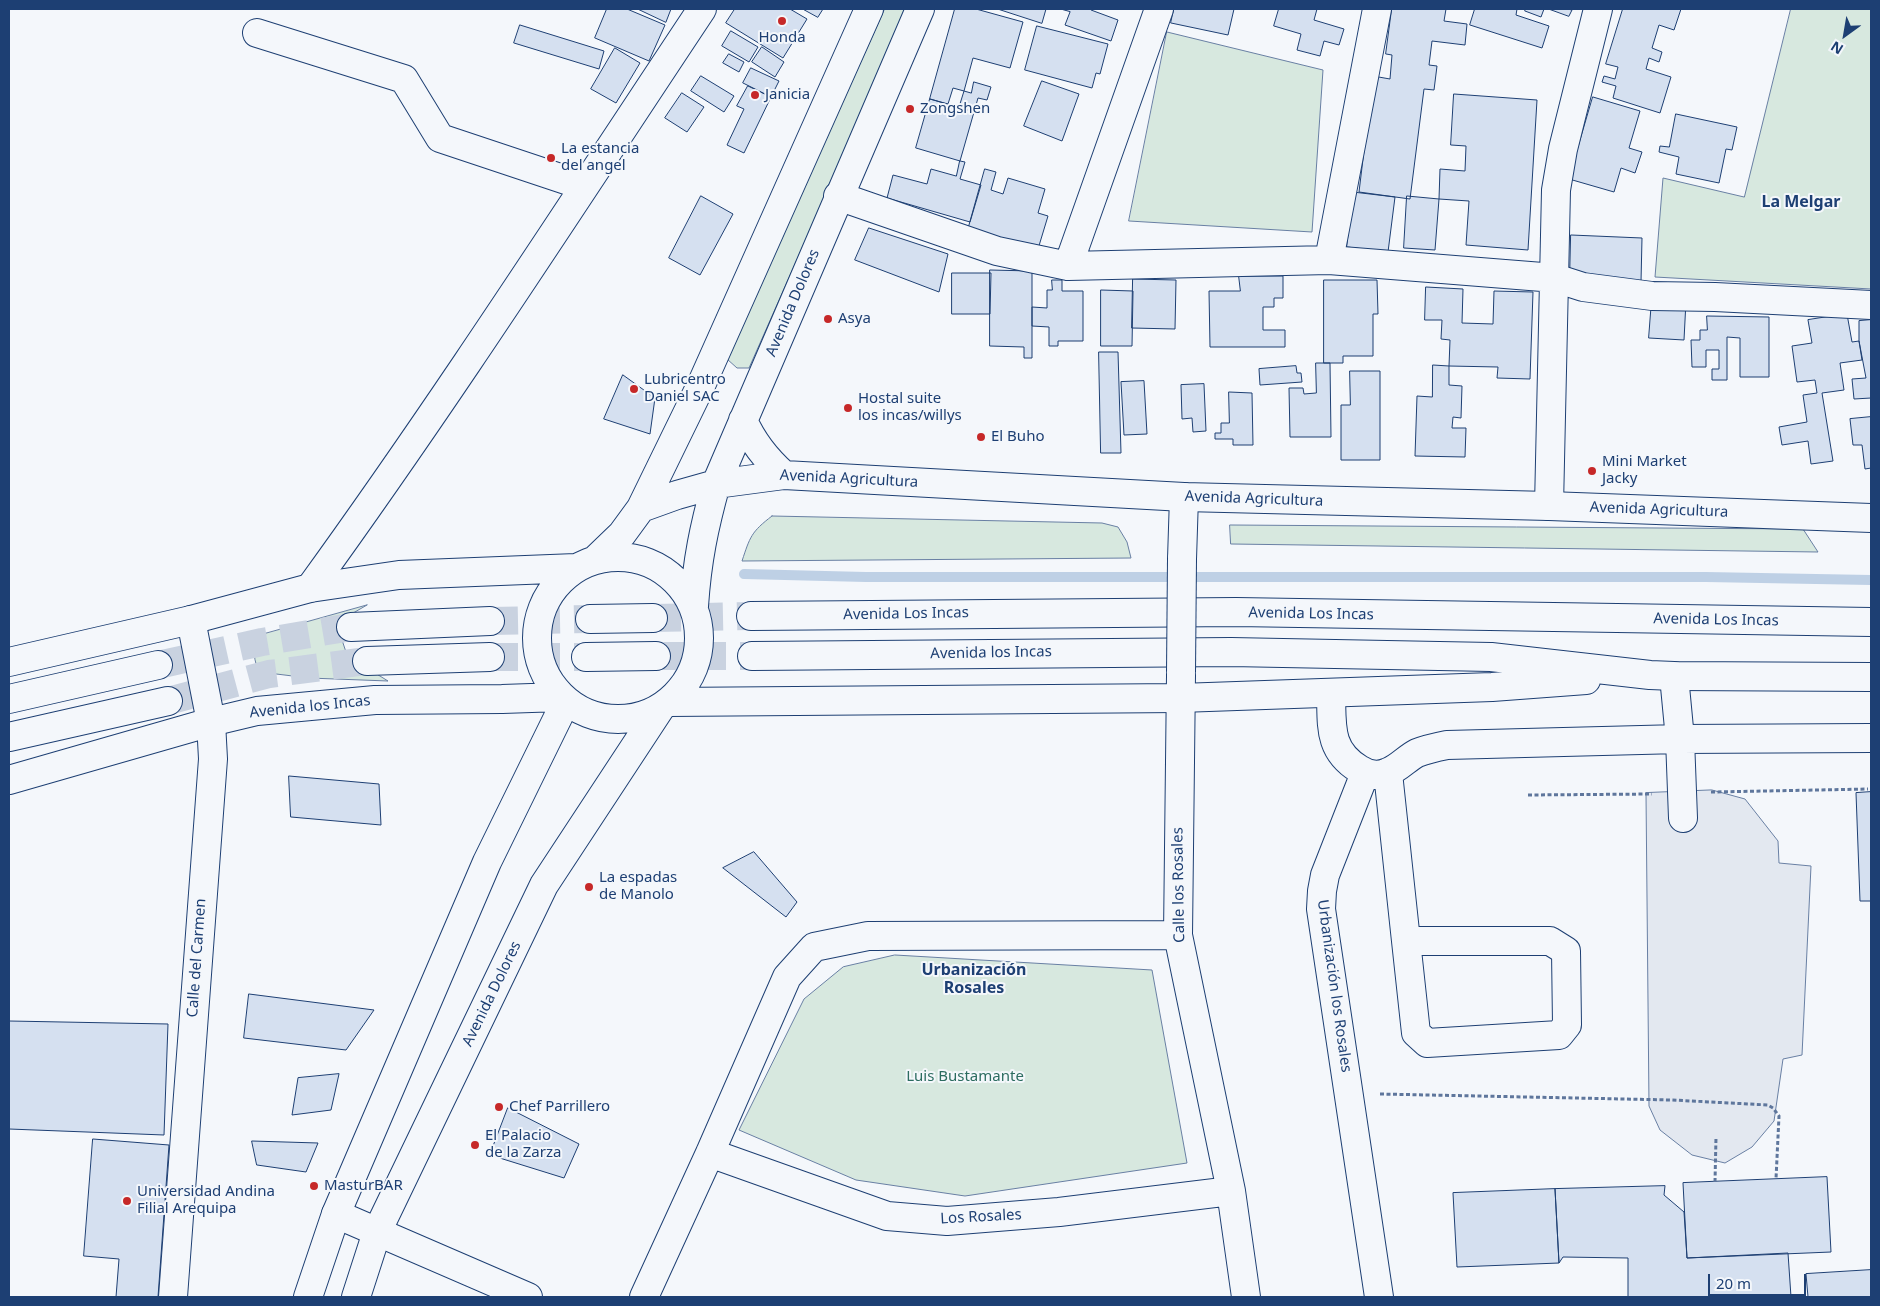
<!DOCTYPE html>
<meta charset="utf-8">
<style>
body{margin:0}
#map{position:relative;width:1880px;height:1306px;overflow:hidden;background:#f4f7fb;font-family:"Noto Sans",sans-serif}
canvas{display:block}
.frame{position:absolute;inset:0;border:10px solid #1d3f73;pointer-events:none}
.north{position:absolute;left:1820px;top:10px;width:50px;height:50px;-webkit-text-stroke:4px #f4f7fb;paint-order:stroke;rotate:212deg;font-size:14px;font-weight:700;line-height:20px;text-align:center;color:#1d3f73}
.north::after{content:'';display:block;margin:auto;width:18px;height:22px;background:#1d3f73;clip-path:polygon(50% 0,100% 100%,50% 72%,0 100%)}
.scale{position:absolute;left:1708px;top:1274px;width:98px;height:22px;box-sizing:border-box;border:2px solid #1d3f73;border-top:0;padding-left:6px;font-size:15px;line-height:18px;white-space:nowrap;color:#1d3f73;-webkit-text-stroke:4px #f4f7fb;paint-order:stroke}
</style>
<div id="map">
<canvas width="1880" height="1306"></canvas>
<div class="frame"></div>
<div class="north">N</div>
<div class="scale">20 m</div>
</div>
<script>
const ctx = document.querySelector('canvas').getContext('2d');
ctx.lineJoin = 'round';
function fill(path, color) { ctx.fillStyle = color; ctx.fill(path, 'evenodd'); }
function trace(path, color, width, dash) { ctx.strokeStyle = color; ctx.lineWidth = width; ctx.lineCap = dash ? 'butt' : 'round'; ctx.setLineDash(dash || []); ctx.stroke(path); }
function label(font, color, halo, rows, align = 'center') {
  ctx.font = font + ' "Noto Sans",sans-serif'; ctx.lineWidth = 4; ctx.setLineDash([]); ctx.textBaseline = 'middle'; ctx.strokeStyle = halo; ctx.fillStyle = color; for (const [text, x, y, turn = 0] of rows) {
    ctx.save(); ctx.translate(x, y); ctx.rotate((+turn || 0) * Math.PI / 180); ctx.textAlign = isNaN(turn) ? turn : align; if (halo) ctx.strokeText(text, 0, 0); ctx.fillText(text, 0, 0); ctx.restore();
  }
}
const green = new Path2D(`
 M885,9H908L749,368H737L727,359Z
 M1791,9H1871V289L1655,277L1663,178L1744,197Z
 M1167,32L1323,70L1312,232L1129,221Z
 M772,516L1102,523L1118,527L1127,542L1131,558L742,561C750,537 751,532 772,516Z
 M1230,525L1803,529L1818,552L1231,544Z
 M367,605L348,616L343,625L341,637L346,652L367,668L388,681L309,678L260,672C253,662 253,648 257,636Z
 M895,955L1152,970L1187,1163L965,1196L856,1180L739,1130L804,999L843,967Z`);
fill(green, '#d7e8df');
trace(green, '#687fa3', 1);
const parking = new Path2D(`
 M1712,790L1745,799L1778,841L1779,863L1811,866L1802,1055L1783,1059L1774,1121L1752,1147L1725,1163L1692,1155L1660,1130L1649,1106L1646,793Z`);
fill(parking, '#e3e8f0');
trace(parking, '#687fa3', 1);
trace(new Path2D(`
 M744,574L866,577H1706L1871,580`), '#bed0e5', 10);
const building = new Path2D(`
 M607,9H627L665,25L649,61L595,38Z
 M638,9H671L666,22Z
 M735,9H790L807,19L783,58L726,23Z
 M803,9H823L818,17Z
 M955,9H976L1023,22L1010,68L973,58L964,91L953,88L948,104L930,99Z
 M998,9H1046L1042,23Z
 M1061,9H1091V10L1118,20L1111,41L1065,25L1070,12Z
 M1174,9H1234L1228,35L1171,23Z
 M1279,9H1317L1314,20L1344,29L1339,45L1324,41L1320,56L1297,50L1301,34L1274,26Z
 M1392,9H1446L1444,21L1467,24L1465,45L1432,41L1429,65L1437,66L1434,90L1424,89L1410,199L1359,192L1373,76L1390,79L1392,55L1386,54Z
 M1475,9H1517L1516,15L1549,26L1542,48L1470,25Z
 M1526,9H1544L1541,17L1525,11Z
 M1549,9H1567L1572,10L1569,16Z
 M1623,9H1681L1674,30L1659,25L1652,48L1662,52L1659,62L1649,58L1646,69L1671,77L1660,113L1613,98L1616,86L1602,82L1604,76L1615,79L1618,67L1606,64Z
 M520,25L604,51L599,69L514,43Z
 M1037,26L1108,44L1100,74L1096,73L1092,88L1025,70Z
 M731,31L758,47L749,62L722,46Z
 M762,47L784,62L775,77L752,62Z
 M615,48L640,63L616,103L591,89Z
 M729,54L744,62L739,72L723,63Z
 M751,68L779,81L771,97L743,83Z
 M701,76L734,96L724,112L691,91Z
 M1042,81L1079,94L1062,141L1024,126Z
 M974,82L991,87L987,100L978,98L974,112L959,107L964,91L971,93Z
 M748,86L771,97L744,153L727,145L744,109L737,106Z
 M682,93L704,107L687,132L665,118Z
 M1454,94L1537,100L1528,250L1466,245L1469,201L1439,199L1440,169L1465,171L1466,146L1451,145Z
 M1593,97L1640,111L1629,148L1642,152L1635,173L1621,168L1614,192L1569,179Z
 M930,99L974,112L960,161L916,148Z
 M1676,114L1737,127L1732,150L1726,149L1719,183L1676,174L1679,157L1659,152L1660,146L1669,147Z
 M960,161L965,162L960,179L981,185L970,222L887,198L893,175L927,184L931,169L956,176Z
 M985,169L996,172L991,190L1003,194L1008,178L1045,189L1038,213L1048,216L1038,249L968,230Z
 M1353,192L1395,197L1388,252L1347,247Z
 M701,196L733,214L700,275L669,258Z
 M1407,196L1439,199L1435,250L1404,248Z
 M869,228L948,254L939,292L855,260Z
 M1571,235L1642,238L1641,282L1570,279Z
 M990,270L1032,271V358H1024V347L990,346Z
 M952,273H991L990,314H952Z
 M1239,276H1283V298H1274V307H1263V330H1285V347H1210L1209,291H1240Z
 M1133,279L1176,280L1175,329L1132,328Z
 M1052,280H1062V291H1083V341H1058V346H1049V327L1032,326V307L1047,308V290H1052Z
 M1324,280H1377L1378,314H1373V356H1343V363H1324Z
 M1426,287L1463,289L1462,323L1493,324L1494,291L1533,292L1530,379L1497,378L1498,367L1449,366L1450,340L1441,339L1442,320H1425Z
 M1101,290L1133,291L1132,346H1101Z
 M1652,299L1686,301L1684,340L1649,338Z
 M1847,314L1852,342L1859,341L1862,360L1840,363L1844,390L1822,393L1833,461L1811,464L1808,441L1782,445L1779,427L1807,422L1803,395L1817,393L1815,380L1797,382L1792,346L1812,343L1808,320Z
 M1707,316L1769,317V377H1740V338L1727,337V380H1712V369H1719V350H1706V367H1692L1691,340H1700V330H1707Z
 M1871,320V398L1854,399L1852,379L1866,378L1859,341V321Z
 M1099,352H1118L1121,453H1101Z
 M1316,363H1330L1331,437H1290L1289,388H1303L1304,394L1316,393Z
 M1433,365L1449,366V385L1462,386L1461,418L1453,417L1452,428H1466L1465,457L1415,456L1417,396L1432,397Z
 M1296,366L1297,373H1301L1302,382L1260,385L1259,369Z
 M1350,371H1380V460H1341V405H1350Z
 M623,375L655,398L650,434L604,419Z
 M1144,381L1147,434L1124,435L1121,382Z
 M1204,384L1206,431L1193,432L1192,418L1182,419L1181,385Z
 M1229,392L1252,393L1253,445H1233V439H1215V433H1221V423H1229Z
 M1871,417V468L1865,469L1862,445H1853L1850,419Z
 M289,776L379,784L381,825L291,817Z
 M1871,792V901H1860L1856,793Z
 M754,852L797,902L786,917L723,868Z
 M249,994L374,1010L346,1050L244,1038Z
 M9,1021L168,1024L164,1135L9,1129Z
 M339,1074L331,1110L292,1115L298,1078Z
 M508,1108L579,1144L564,1178L490,1155Z
 M93,1139L169,1145L158,1297H116L119,1259L84,1256Z
 M252,1141L318,1143L306,1172L257,1165Z
 M1827,1177L1831,1252L1687,1258L1683,1183Z
 M1665,1186L1664,1195L1684,1212L1687,1258L1788,1253L1791,1297H1628V1258L1563,1257L1559,1263L1555,1189Z
 M1555,1189L1559,1263L1457,1267L1453,1193Z
 M1871,1270V1297H1808L1806,1274Z`);
fill(building, '#d5e0f0');
trace(building, '#1d3f73', 1);
trace(new Path2D(`
 M653,618L751,616
 M490,621L590,619
 M656,656H752
 M490,657H586
 M158,665L262,642L351,627
 M168,701L269,674L367,661`), '#c9d2e0', 28, [28, 14]);
const minor = new Path2D(`
 M257,33L404,79L440,138L584,186
 M838,196L997,251L1068,266L1329,260L1555,278L1583,287L1652,296L1715,297L1871,305
 M1329,260L1377,9
 M1068,266L1159,9
 M1549,506L1556,190L1563,149L1598,9
 M1182,559L1184,497
 M310,588C447,399 573,203 702,9
 M1181,675L1178,935L1231,1191L1246,1297
 M1674,676L1680,739L1683,818
 M1331,694C1332,725 1328,750 1359,769C1368,775 1378,777 1388,772C1399,768 1407,758 1417,753C1427,749 1437,747 1447,745L1680,739L1871,738
 M1365,773L1325,875L1322,891L1321,909L1379,1297
 M1388,773L1406,941
 M1406,941H1550L1566,951L1567,1025L1559,1035L1427,1043L1416,1033Z
 M710,1153L887,1216L947,1221L1059,1212L1231,1191
 M336,1214L528,1297
 M173,1297L213,759L211,722L191,620
 M644,1297L710,1153L787,977L814,947L868,936L1178,935`);
const major = new Path2D(`
 M743,420C753,443 766,459 784,475
 M641,508L677,495L716,484L784,475L1184,497L1549,506L1871,518
 M537 638a81 81 0 1 1 162 0a81 81 0 1 1-162 0Z
 M595,560L622,534L641,508L702,383L869,9
 M694,606C697,561 704,527 716,484L920,9
 M751,616L1236,612L1871,622
 M590,619L653,618
 M351,627L490,621
 M752,656L1231,652L1491,657L1650,675L1674,676L1871,677
 M586,657L656,656
 M367,661L490,657
 M9,662L191,620L310,588L399,575L576,568
 M9,699L158,665
 M668,702L1180,698L1492,687L1586,680
 M9,737L168,701
 M9,780L211,722L257,711L375,700L502,699L561,697
 M308,1297L336,1214L487,862L566,701
 M356,1297L377,1232L544,885L661,707`);
trace(minor, '#1d3f73', 30);
trace(major, '#1d3f73', 30);
trace(new Path2D(`
 M1711,792L1868,789
 M1528,795L1652,794
 M1380,1094L1672,1100L1768,1105L1773,1108L1779,1116L1776,1179
 M1715,1182L1716,1137`), '#5e769c', 3, [4, 2.5]);
trace(minor, '#f4f7fb', 28);
trace(major, '#f4f7fb', 28);
const minorBridge = new Path2D(`
 M1181,672L1182,559`);
trace(minorBridge, '#1d3f73', 30, []);
trace(minorBridge, '#f4f7fb', 28);
for (const [x, y, r, color] of [
 [782,21,5,"#c62828"],
 [755,95,5,"#c62828"],
 [910,109,5,"#c62828"],
 [551,158,5,"#c62828"],
 [828,319,5,"#c62828"],
 [634,389,5,"#c62828"],
 [848,408,5,"#c62828"],
 [981,437,5,"#c62828"],
 [1592,471,5,"#c62828"],
 [589,887,5,"#c62828"],
 [499,1107,5,"#c62828"],
 [475,1145,5,"#c62828"],
 [314,1186,5,"#c62828"],
 [127,1201,5,"#c62828"]
]) { const dot = new Path2D(); dot.arc(x, y, r, 0, 2 * Math.PI); ctx.fillStyle = color; ctx.fill(dot); trace(dot, '#f4f7fb', 2); }
label('15px', '#1d3f73', '#f4f7fb', [
 ["Honda",782,38,"center"],
 ["Janicia",765,95],
 ["Zongshen",920,109],
 ["La estancia",561,149],
 ["del angel",561,166],
 ["Asya",838,319],
 ["Lubricentro",644,380],
 ["Daniel SAC",644,397],
 ["Hostal suite",858,399],
 ["los incas/willys",858,416],
 ["El Buho",991,437],
 ["Mini Market",1602,462],
 ["Jacky",1602,479],
 ["La espadas",599,878],
 ["de Manolo",599,895],
 ["Chef Parrillero",509,1107],
 ["El Palacio",485,1136],
 ["de la Zarza",485,1153],
 ["MasturBAR",324,1186],
 ["Universidad Andina",137,1192],
 ["Filial Arequipa",137,1209]
], 'left');
label('15px', '#1d3f73', '#f4f7fb', [
 ["Avenida Dolores",793,303,-67],
 ["Avenida Agricultura",849,479,3],
 ["Avenida Agricultura",1254,499,2],
 ["Avenida Agricultura",1659,510,2],
 ["Avenida Los Incas",906,614,-1],
 ["Avenida Los Incas",1311,614,1],
 ["Avenida Los Incas",1716,620,1],
 ["Avenida los Incas",991,653,-1],
 ["Avenida los Incas",310,707,-6],
 ["Calle los Rosales",1179,885,-91],
 ["Calle del Carmen",197,958,-86],
 ["Urbanización los Rosales",1334,986,82],
 ["Avenida Dolores",492,994,-64],
 ["Los Rosales",981,1217,-3]
]);
label('15px', '#2c6c60', '#f4f7fb', [
 ["Luis Bustamante",965,1077]
]);
label('bold 16px', '#1d3f73', '#f4f7fb', [
 ["La Melgar",1801,202],
 ["Urbanización",974,970],
 ["Rosales",974,988]
]);
</script>
